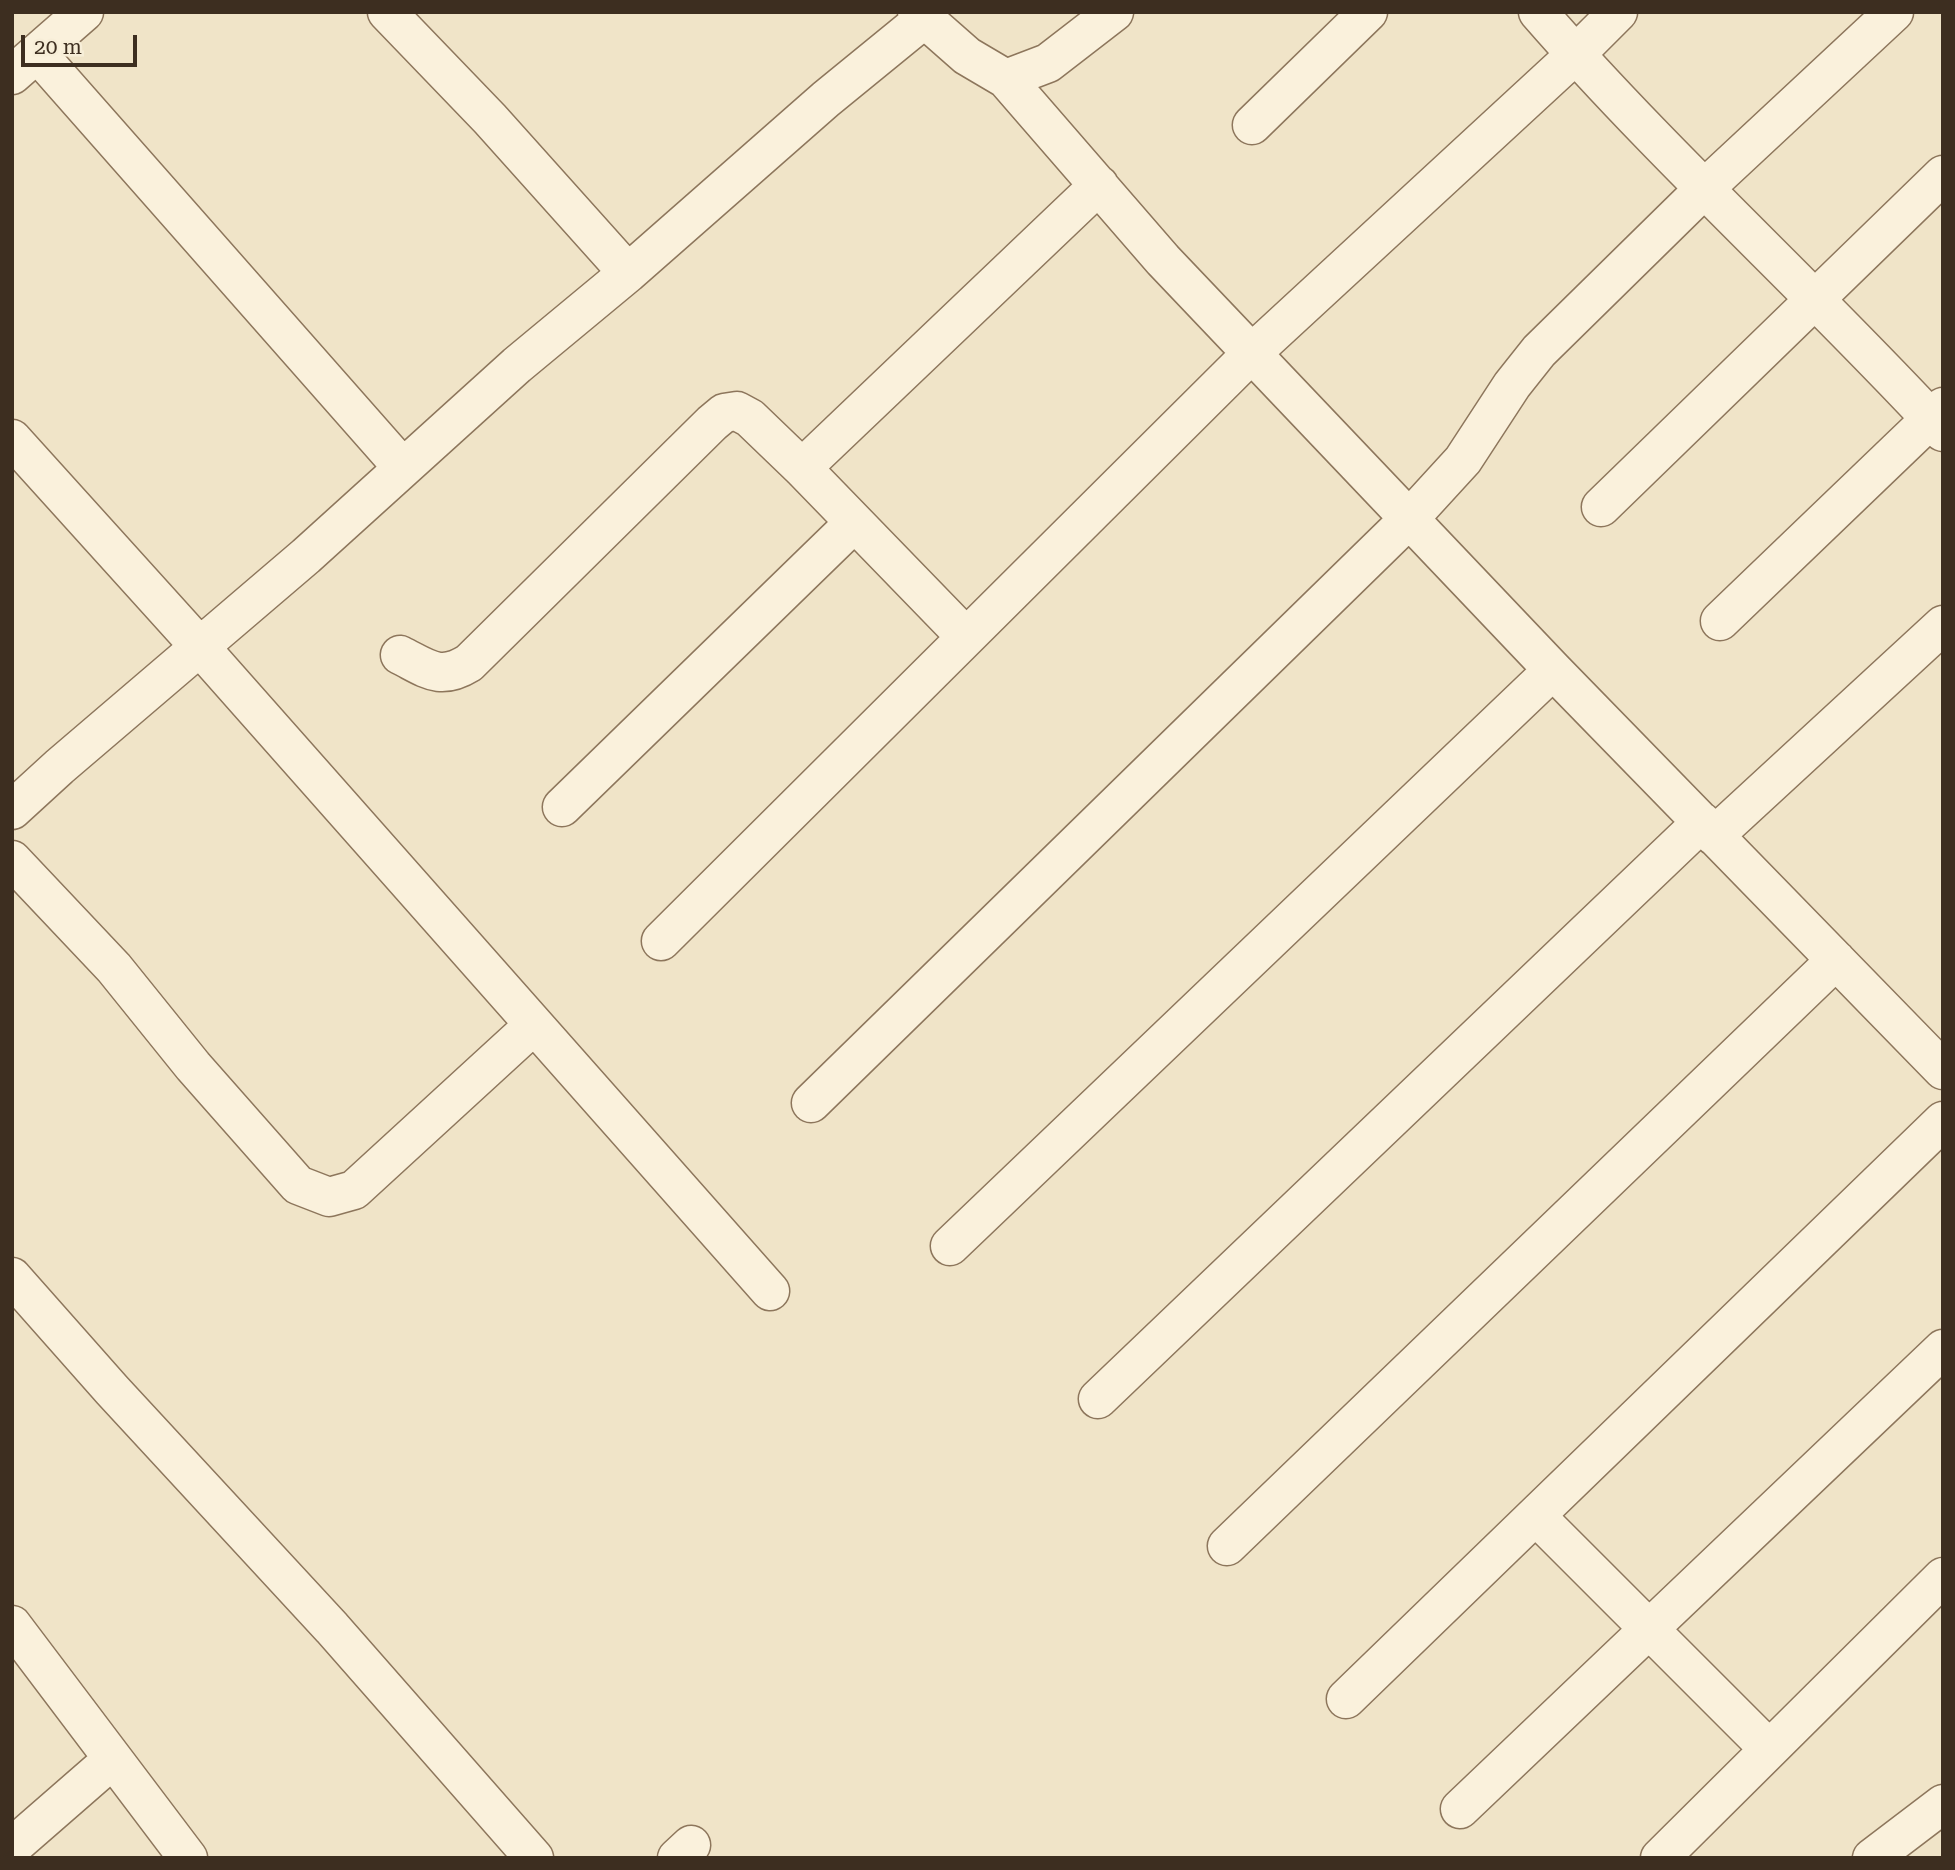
<!DOCTYPE html>
<style>
body{margin:0}
#map{position:relative;width:1955px;height:1870px;overflow:hidden;background:#f0e4c8;font-family:"Roboto Serif",serif}
canvas{display:block}
.frame{position:absolute;inset:0;border:14px solid #3d2e20;pointer-events:none}
.scale{position:absolute;left:21px;top:35px;width:116px;height:32px;box-sizing:border-box;border:4px solid #3d2e20;border-top:0;padding-left:9px;font-size:21px;line-height:24px;white-space:nowrap;color:#3d2e20;-webkit-text-stroke:5px #f7eed8;paint-order:stroke}
</style>
<div id="map">
<canvas width="1955" height="1870"></canvas>
<div class="frame"></div>
<div class="scale">20 m</div>
</div>
<script>
const ctx = document.querySelector('canvas').getContext('2d');
ctx.lineJoin = 'round';
function trace(path, color, width, dash) { ctx.strokeStyle = color; ctx.lineWidth = width; ctx.lineCap = dash ? 'butt' : 'round'; ctx.setLineDash(dash || []); ctx.stroke(path); }
const minor = new Path2D(`
 M387,12L490,119L628,273
 M917,12L967,56L1006,79L1048,63L1114,12
 M1538,12C1666,159 1811,289 1943,432
 M38,54L403,468
 M12,75L84,12
 M1006,79L1163,260L1553,670L1943,1070
 M1252,125L1368,12
 M12,439L200,647L770,1291
 M802,468L1099,185
 M1601,507L1943,175
 M1720,621L1943,407
 M400,655C428,669 440,681 469,663L712,423L724,413L737,411L750,418L802,468L966,637
 M562,807L854,523
 M12,810L59,767L306,556L517,365L628,273L826,99L924,19
 M1714,836L1943,625
 M12,860L114,968L193,1066L298,1185L329,1197L354,1190L534,1025
 M661,941L1252,353L1575,55L1618,12
 M811,1103L1409,519L1463,460L1512,385L1539,351L1704,189L1894,12
 M950,1246L1553,670
 M12,1277L112,1390L332,1628L534,1858
 M1098,1399L1702,822
 M1536,1516L1769,1749
 M1227,1546L1836,960
 M12,1625L188,1858
 M1346,1699L1943,1121
 M1460,1809L1943,1349
 M12,1847L113,1759
 M677,1858L691,1845
 M1660,1858L1943,1577
 M1872,1858L1943,1804`);
trace(minor, '#8d765c', 41);
trace(minor, '#faf1dc', 38);
</script>
